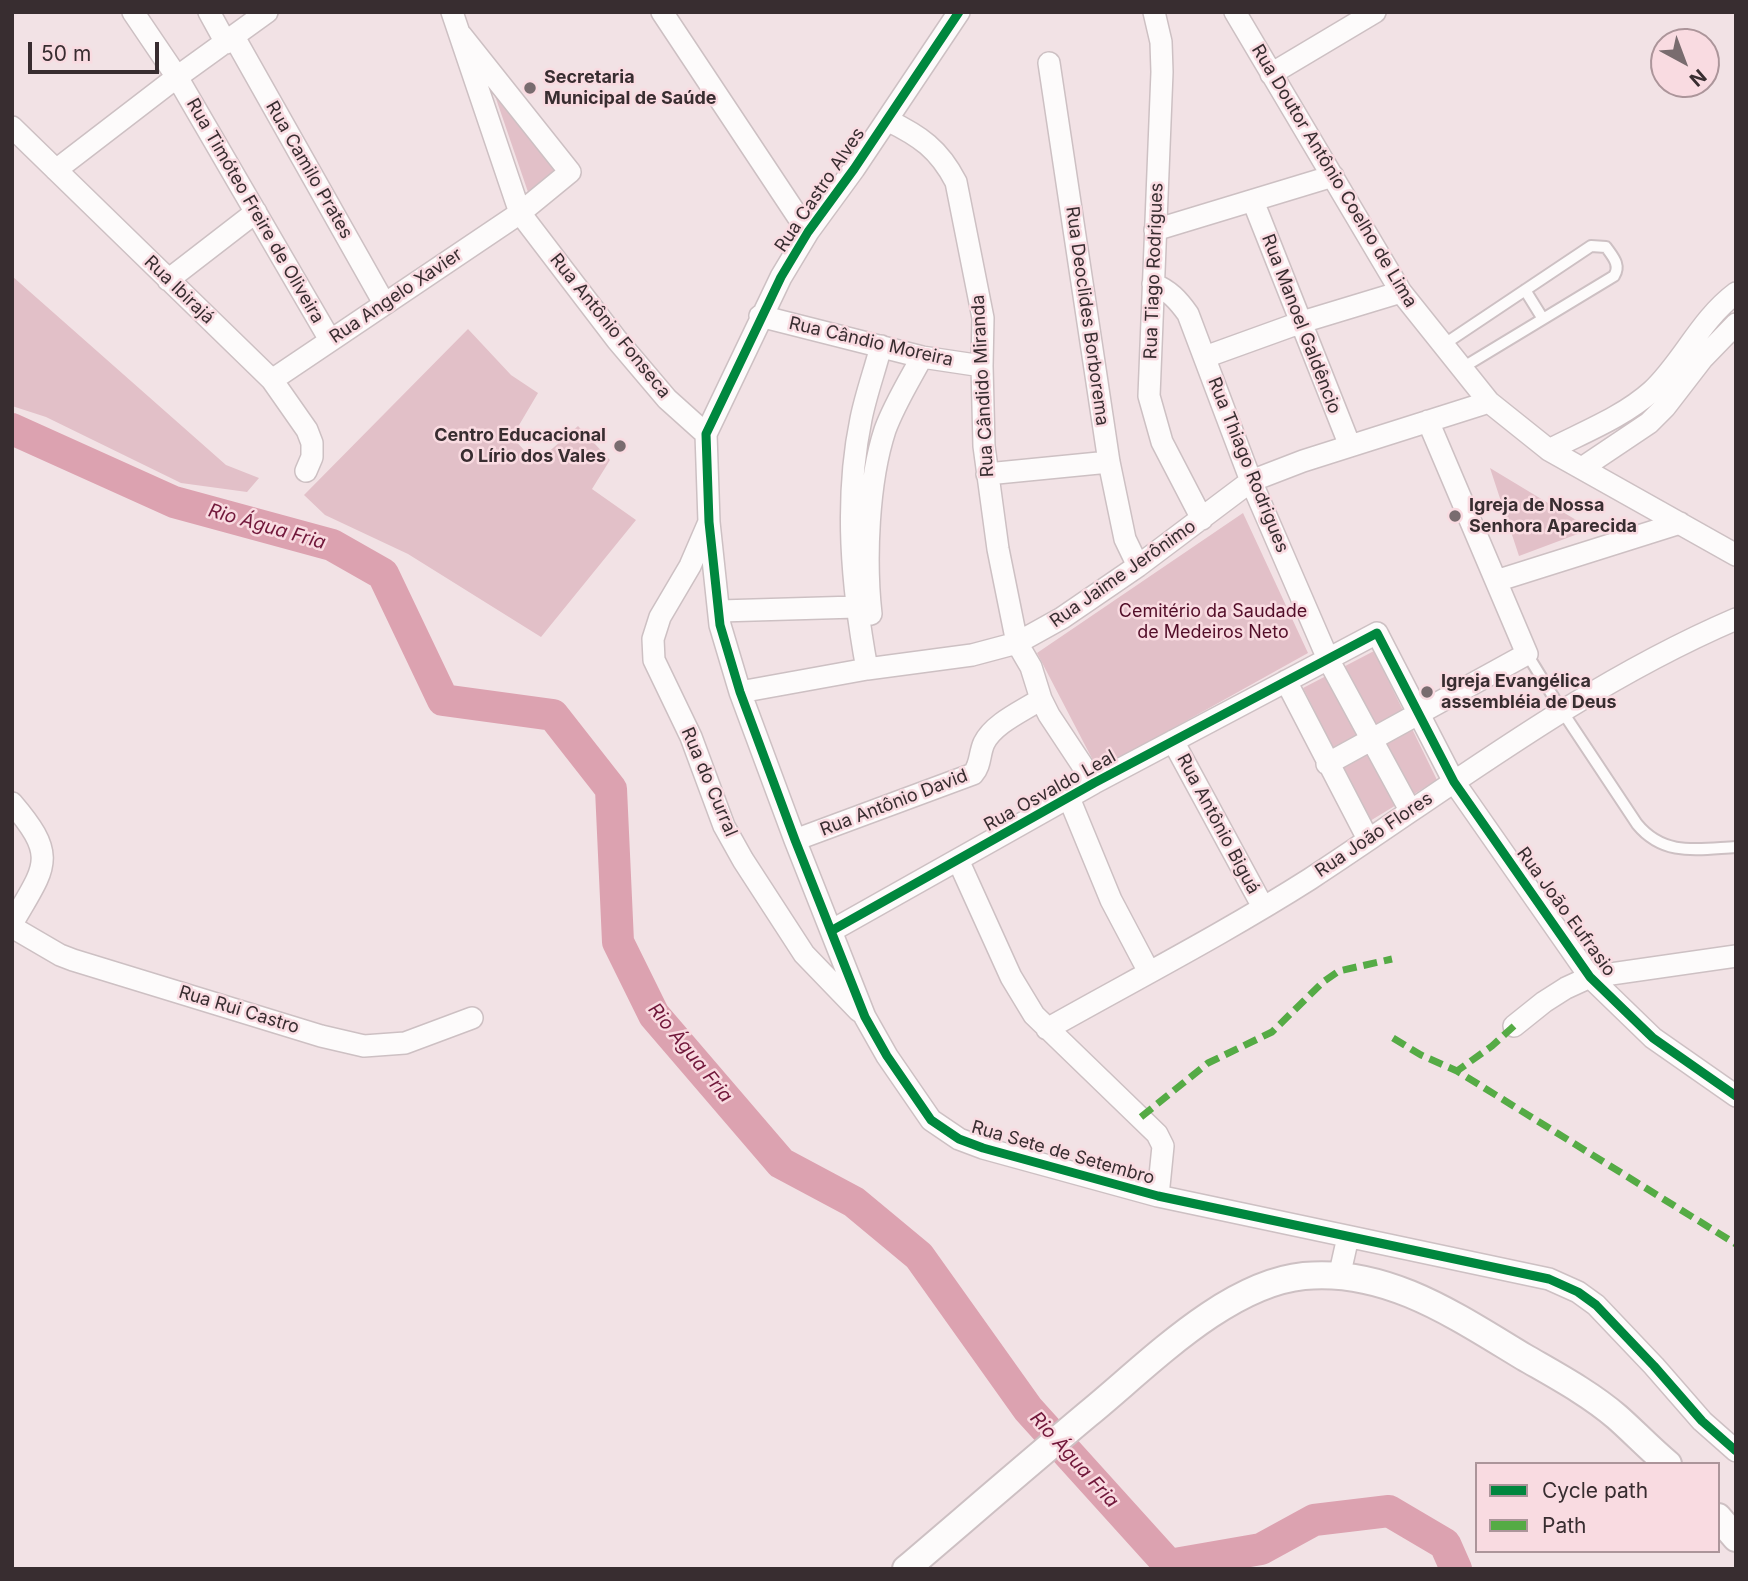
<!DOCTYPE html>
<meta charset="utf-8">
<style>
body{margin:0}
#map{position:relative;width:1748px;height:1581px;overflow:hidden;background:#f2e2e5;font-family:Inter,sans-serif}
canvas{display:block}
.frame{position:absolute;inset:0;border:14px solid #382d30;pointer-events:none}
.legend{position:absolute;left:1475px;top:1462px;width:245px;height:91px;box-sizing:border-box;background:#f9dbe1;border:2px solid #ac959a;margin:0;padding:9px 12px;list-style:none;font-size:21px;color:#382d30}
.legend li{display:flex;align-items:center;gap:14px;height:35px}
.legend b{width:35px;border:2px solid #ac959a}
.north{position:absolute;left:1650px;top:28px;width:70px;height:70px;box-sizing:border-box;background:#f9dbe1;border:2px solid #ac959a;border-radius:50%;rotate:139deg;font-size:19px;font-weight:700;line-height:28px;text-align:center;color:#382d30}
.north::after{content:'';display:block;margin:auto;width:24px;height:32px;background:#796c6f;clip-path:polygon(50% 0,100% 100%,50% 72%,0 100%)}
.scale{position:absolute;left:28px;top:42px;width:131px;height:32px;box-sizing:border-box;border:4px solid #382d30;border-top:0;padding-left:9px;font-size:21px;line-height:24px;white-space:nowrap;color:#382d30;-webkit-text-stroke:5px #f9dbe1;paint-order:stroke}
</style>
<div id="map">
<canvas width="1748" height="1581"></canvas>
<div class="frame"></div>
<ul class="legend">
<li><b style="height:9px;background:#00873e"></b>Cycle path</li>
<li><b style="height:9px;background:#55ab45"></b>Path</li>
</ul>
<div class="north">N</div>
<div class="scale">50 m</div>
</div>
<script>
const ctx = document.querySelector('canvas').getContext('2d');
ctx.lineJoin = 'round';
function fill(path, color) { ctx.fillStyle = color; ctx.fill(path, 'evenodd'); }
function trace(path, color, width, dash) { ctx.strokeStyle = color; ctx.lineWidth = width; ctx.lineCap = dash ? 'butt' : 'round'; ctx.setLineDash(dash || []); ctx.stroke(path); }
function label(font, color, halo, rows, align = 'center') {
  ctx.font = font + ' Inter,sans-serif'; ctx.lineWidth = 5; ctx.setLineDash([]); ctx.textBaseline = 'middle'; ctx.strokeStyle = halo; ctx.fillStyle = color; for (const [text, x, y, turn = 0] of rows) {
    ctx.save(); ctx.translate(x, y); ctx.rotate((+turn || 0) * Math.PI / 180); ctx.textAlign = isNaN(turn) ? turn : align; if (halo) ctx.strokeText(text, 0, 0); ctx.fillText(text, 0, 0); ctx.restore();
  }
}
fill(new Path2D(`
 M490,81L559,170L528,192Z
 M12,276L226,465L259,478L247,492L181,483L46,417L12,406Z
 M468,329L511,375L538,393L512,437L536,463L578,426L610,460L592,489L636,520L541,637L408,554L325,515L304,495Z
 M1490,468L1591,529L1519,556Z
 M1243,513L1308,653L1098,770L1037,653Z
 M1374,651L1437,780L1370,821L1303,688Z`), '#e2c0c8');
trace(new Path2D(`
 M12,429L174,502L332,545L383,574L443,700L553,715L611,789L618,942L654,1015L781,1163L854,1202L919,1256L1028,1409L1169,1565L1261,1549L1314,1520L1389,1511L1445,1544L1456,1569`), '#dca2b0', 32);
const service = new Path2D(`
 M1525,290L1543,319
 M1443,345L1591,246L1606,247C1613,257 1621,265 1614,276L1462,368
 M1527,654L1562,711L1637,824C1664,857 1698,849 1736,847`);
const minor = new Path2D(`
 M133,12L177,77L330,340
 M209,12L226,43
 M452,12L520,213L617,340L667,399L706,434
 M662,12L808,232
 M959,12L854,169L808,232L781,277L706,434L709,522L720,625L740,692L795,840L865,1017L887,1056L931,1120L959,1139L983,1148L1158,1196L1549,1279L1578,1292L1596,1305L1654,1366L1702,1421L1736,1451
 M1154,12L1161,42L1162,72L1149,396L1162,442L1202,519
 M1235,12L1401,292L1489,402L1549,450L1736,555
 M234,37L384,303
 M1049,63L1109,462L1125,539L1138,566
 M1271,74L1375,12
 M887,120C920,136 939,149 956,182L983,318L982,366L984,446L998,549L1017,643L1031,667L1041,699L1049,715L1094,783
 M12,127L272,380L307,430L312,443V457L306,471
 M56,170L177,77L267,12
 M1253,201L1350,446
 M1155,230L1333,176
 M168,280L256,212
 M1153,284C1169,290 1178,300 1188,314L1251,481L1328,659L1410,810
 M760,316L922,357L982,366
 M1205,357L1302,322L1401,292
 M272,380L520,213L570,172L461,35
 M1549,450C1584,432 1623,417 1652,391C1683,362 1700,320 1736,293
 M1582,468L1649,423L1665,407L1702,359L1736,324
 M987,474L1109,462
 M709,522L690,566L660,617L653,639L654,660L691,737L724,826L743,860L804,954L859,1011
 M1496,581L1680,523
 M720,611L856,607
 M871,614C865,560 868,482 885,430C894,405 909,381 922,357
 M867,669C852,587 844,501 861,419C866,394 875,370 881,346
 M1286,681L1368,839
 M740,692L867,669L972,655L1017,643L1062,618L1138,566L1251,481L1303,461L1489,402
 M1173,741L1263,907
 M1327,764L1527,654L1428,421
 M1069,798L1111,900L1149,972
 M12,803C59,858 45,866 12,924
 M795,840L973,774C981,765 979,754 984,743C994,723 1023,711 1041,699
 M958,860L1011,977L1034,1015L1157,1134L1163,1146L1158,1196
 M12,927L60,955L73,960L321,1036L364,1046L405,1043L472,1018
 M831,931L1094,783L1377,633L1454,782L1590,977L1653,1038L1736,1096
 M1514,1026L1544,1002L1566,988L1590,977L1736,956
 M1047,1029C1134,980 1225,933 1310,879C1449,788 1582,685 1736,619
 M1339,1277L1348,1237`);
const tertiary = new Path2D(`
 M1718,1517L1736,1538
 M906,1569C967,1517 1027,1465 1088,1414C1147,1366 1225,1284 1304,1276C1387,1268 1456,1316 1524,1357C1555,1375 1589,1393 1617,1417C1634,1432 1650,1449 1668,1464`);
trace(service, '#cdc0c3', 14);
trace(minor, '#cdc0c3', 24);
trace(tertiary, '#cdc0c3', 30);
trace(service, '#fdfbfb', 10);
trace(minor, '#fdfbfb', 21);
trace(tertiary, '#fdfbfb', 26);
trace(new Path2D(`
 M1514,1026L1492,1046L1457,1071L1736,1244
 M1393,1038L1421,1055L1457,1071
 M1141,1117L1208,1063L1272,1032L1323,982L1339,971L1392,959`), '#55ab45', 7, [14, 7]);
trace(new Path2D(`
 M959,12L854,169L808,232L781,277L706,434L709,522L720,625L740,692L795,840L865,1017L887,1056L931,1120L959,1139L983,1148L1158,1196L1549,1279L1578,1292L1596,1305L1654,1366L1702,1421L1736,1451
 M831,931L1094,783L1377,633L1454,782L1590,977L1653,1038L1736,1096`), '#00873e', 9);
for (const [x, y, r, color] of [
 [530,88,7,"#796c6f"],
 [620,446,7,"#796c6f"],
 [1455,516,7,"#796c6f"],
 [1427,692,7,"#796c6f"]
]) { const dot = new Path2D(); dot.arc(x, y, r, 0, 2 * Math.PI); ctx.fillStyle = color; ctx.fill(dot); trace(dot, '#f9dbe1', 2.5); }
label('bold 18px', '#382d30', '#f9dbe1', [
 ["Secretaria",544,78],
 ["Municipal de Saúde",544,99],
 ["Centro Educacional",606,436,"right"],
 ["O Lírio dos Vales",606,457,"right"],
 ["Igreja de Nossa",1469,506],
 ["Senhora Aparecida",1469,527],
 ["Igreja Evangélica",1441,682],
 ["assembléia de Deus",1441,703]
], 'left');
label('18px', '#382d30', '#f9dbe1', [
 ["Rua Camilo Prates",309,170,60],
 ["Rua Doutor Antônio Coelho de Lima",1334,176,59],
 ["Rua Castro Alves",820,190,-56],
 ["Rua Timóteo Freire de Oliveira",255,211,60],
 ["Rua Tiago Rodrigues",1154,271,-88],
 ["Rua Ibirajá",179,290,44],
 ["Rua Angelo Xavier",396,296,-34],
 ["Rua Deoclides Borborema",1087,316,82],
 ["Rua Manoel Galdêncio",1301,324,69],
 ["Rua Antônio Fonseca",610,326,51],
 ["Rua Cândio Moreira",871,342,13],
 ["Rua Cândido Miranda",983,386,-93],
 ["Rua Thiago Rodrigues",1248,465,68],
 ["Rua Jaime Jerônimo",1123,574,-35],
 ["Rua do Curral",709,782,67],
 ["Rua Osvaldo Leal",1050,791,-29],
 ["Rua Antônio David",894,803,-21],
 ["Rua Antônio Biguá",1218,824,62],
 ["Rua João Flores",1374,835,-34],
 ["Rua João Eufrasio",1566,912,54],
 ["Rua Rui Castro",239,1010,17],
 ["Rua Sete de Setembro",1063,1153,16]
]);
label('18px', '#520d28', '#f9dbe1', [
 ["Cemitério da Saudade",1213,612],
 ["de Medeiros Neto",1213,633]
]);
label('italic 19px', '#71173a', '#f9dbe1', [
 ["Rio Água Fria",267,527,16],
 ["Rio Água Fria",690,1053,51],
 ["Rio Água Fria",1074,1460,48]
]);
</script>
